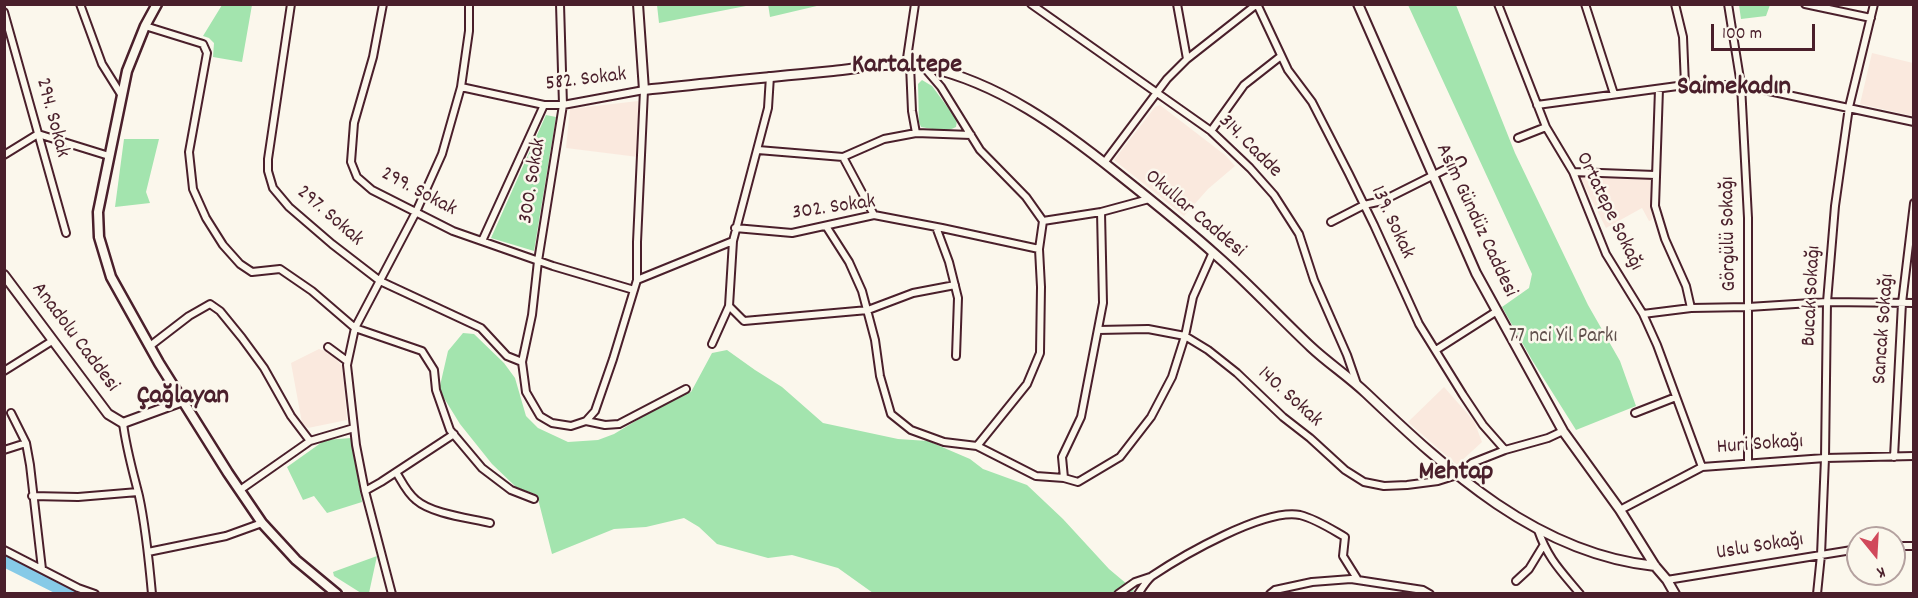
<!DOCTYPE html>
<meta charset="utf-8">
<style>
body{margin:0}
#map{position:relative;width:1918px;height:598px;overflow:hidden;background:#fbf7ec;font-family:Dekko,sans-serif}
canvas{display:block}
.frame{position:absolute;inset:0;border:6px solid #4a1f2b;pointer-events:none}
.north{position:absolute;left:1846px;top:526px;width:60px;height:60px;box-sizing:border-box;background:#fbf7ec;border:2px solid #b4a19f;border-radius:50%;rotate:162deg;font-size:16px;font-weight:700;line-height:24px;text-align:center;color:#4a1f2b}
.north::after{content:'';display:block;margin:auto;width:21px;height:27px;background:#d1495b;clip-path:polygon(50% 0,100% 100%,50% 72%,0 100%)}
.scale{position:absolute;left:1711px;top:24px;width:104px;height:27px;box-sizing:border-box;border:3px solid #4a1f2b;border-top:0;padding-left:8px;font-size:18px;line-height:21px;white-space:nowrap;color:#4a1f2b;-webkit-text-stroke:4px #fbf7ec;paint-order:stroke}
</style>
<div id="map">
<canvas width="1918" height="598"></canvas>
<div class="frame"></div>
<div class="north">K</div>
<div class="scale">100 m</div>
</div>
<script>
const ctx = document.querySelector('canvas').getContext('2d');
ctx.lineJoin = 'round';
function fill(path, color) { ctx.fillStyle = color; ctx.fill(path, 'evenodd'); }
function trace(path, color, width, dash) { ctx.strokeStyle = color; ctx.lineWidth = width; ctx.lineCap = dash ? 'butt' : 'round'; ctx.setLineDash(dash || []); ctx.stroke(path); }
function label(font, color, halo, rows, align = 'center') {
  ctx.font = font + ' Dekko,sans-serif'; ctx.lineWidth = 5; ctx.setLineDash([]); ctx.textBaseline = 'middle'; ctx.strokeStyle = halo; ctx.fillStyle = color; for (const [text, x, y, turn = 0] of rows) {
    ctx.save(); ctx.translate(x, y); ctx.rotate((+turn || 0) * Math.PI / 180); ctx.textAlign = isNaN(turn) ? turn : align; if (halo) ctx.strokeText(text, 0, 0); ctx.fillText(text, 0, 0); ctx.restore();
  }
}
fill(new Path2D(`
 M1872,53L1913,63V116L1860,104Z
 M638,101V157L566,148L570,109Z
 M1160,105L1225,155L1235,166L1208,189L1184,216L1114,160L1155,107Z
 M1580,177L1650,178L1652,220L1649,221L1642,208L1606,228Z
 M319,349L331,353L342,366L347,420L308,428L302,423L291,363Z
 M1444,387L1474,421L1482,442L1457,465L1408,422Z`), '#fae9de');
fill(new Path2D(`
 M768,4H821V5L770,17Z
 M222,5H252L242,62L213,57L214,43L209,38L203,36Z
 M657,5V4L751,5L659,23Z
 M1408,5H1456L1515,153L1588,305L1620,361L1636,406L1576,430L1532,360L1502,307L1529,288L1532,274Z
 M1739,5V4L1770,5L1766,16L1741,19Z
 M922,80L932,86L957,120L956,127C945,133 934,129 921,127L919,122L918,84Z
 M546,115L556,117L534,251L491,238Z
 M124,139H159L146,192L150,203L115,207Z
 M463,333L474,334L504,363L515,378L526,416L538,428L568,442L598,440L614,434L679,395L691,392L712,353L727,350L755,370L782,387L823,423L898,439L928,441L970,459L983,469L1027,485L1063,519L1109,569L1134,590L1131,594L873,593L838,568L792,555L768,558L717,544L699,527L684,518L646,527L614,529L552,554L537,495L516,487L492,464L460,424L439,390L448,351Z
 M351,438L362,502L327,513L314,496L303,500L287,467L325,440Z
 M377,556L369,593H361L334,576L333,572Z`), '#a3e4ae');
trace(new Path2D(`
 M4,561L70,594`), '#86cae7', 12);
const minor = new Path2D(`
 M80,4L102,64L122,96
 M291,4L268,159V171L273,188L289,207L332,244L380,281L481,328L507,356L522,362
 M383,4L373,57L354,123L351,162L357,177L372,190L453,231L553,266L634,290
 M1031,4L1211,131L1250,168L1274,195L1299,234L1314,280L1347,355L1357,384
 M1257,4L1288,70L1312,102L1349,174L1374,225L1419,324L1463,395L1483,425L1505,450
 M1498,4L1546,127L1573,172L1606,254L1643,314L1657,345L1702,467
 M1585,4L1614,94
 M1675,4L1683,37L1685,85
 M1728,4L1741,85L1748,218V463
 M1805,4L1871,18
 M4,12L66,233
 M145,26L203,44L207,53L189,152L193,189L206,218L223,245L240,264L252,272L280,269L312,291L355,328L422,351L434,370L436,390L450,430L482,468L511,490L534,499
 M1187,59L1257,4
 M906,65L915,4
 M910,65L912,111L916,133
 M923,66L941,87L980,150L1026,197L1043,221L1039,249L1041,287L1040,353L1027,384L977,446
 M461,87L544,105H563L644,90L637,242V280L613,359L595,411L586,421L571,426L552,423L540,416L526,392L522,362L532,315L538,261L563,105L560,4
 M1659,89L1655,206L1665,239L1686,286L1691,308
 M1537,105L1685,85H1741L1914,122
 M1211,131L1244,85L1281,56
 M1518,138L1546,127
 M758,150L843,157L884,139L916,133L971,135
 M4,155L38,134L109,156
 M843,157L874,215
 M1104,163L1167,79L1187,59L1177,4
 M1573,172L1655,175
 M1101,212L1103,303L1081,417L1062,457L1064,478L1078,482L1120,457L1151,417L1172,377L1185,336L1193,297L1213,252
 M1043,221L1101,212L1149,199
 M1331,222L1364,205L1382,201L1462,161
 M826,226L849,262L862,291L875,340L880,376L891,414L911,430L944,442L977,446L1036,476L1064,478
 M936,227L949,262L958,298L956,356
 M735,228L792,233L874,215L942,228L1039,249
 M482,241L544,105
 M637,280L733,241
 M729,306L744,321L868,310L913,293L955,285
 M1643,314L1691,308L1748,307L1827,302L1914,303
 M1098,330L1148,329L1185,336L1208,350L1237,373L1283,417L1310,438L1345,470L1364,482L1384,486L1407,485L1438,481L1457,475L1472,463L1505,450L1548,438L1563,431
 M712,344L729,306L733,241L768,108L770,76
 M150,346L189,316L210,304L220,311L242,338L264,368L291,416L310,441
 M328,347L347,361
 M1436,350L1497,311
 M4,371L52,341
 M11,413L26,443
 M1635,413L1676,397
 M586,421L605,425L619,424L686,389
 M123,423C126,448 133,472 139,496C146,528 149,561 152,594
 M4,450L26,443L30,465L42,569
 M1894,457L1902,303L1914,203
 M396,472C402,482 407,493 416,500C432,514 469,518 490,523
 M240,490L310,441L354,428
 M365,491L381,482L454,434
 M32,496L78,497L138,492
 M1620,510L1702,467L1825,458L1914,456
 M1538,530C1548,559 1561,571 1580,594
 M1894,546H1914
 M4,550L78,588L95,594
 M148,552L226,536L262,523
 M1667,580L1858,549
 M1516,581L1529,569L1543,546
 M392,594L365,491L356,445L347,365L355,328L416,212L442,154L461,87L469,31V4
 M1118,594L1135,582L1150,577
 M1138,594C1142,588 1147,580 1152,576C1182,556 1264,508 1300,515C1316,519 1331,529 1345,537L1343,556L1358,580
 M1270,594L1275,590L1312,582L1351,579L1423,590L1430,594
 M1817,594L1821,555L1825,458L1827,302L1835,206L1849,107L1874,4`);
const tertiary = new Path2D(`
 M638,4L644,90C707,83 770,77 833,71C863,68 897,60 927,67C999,83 1061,128 1117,173C1151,200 1185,227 1217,256C1250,285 1279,317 1311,347C1328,363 1348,376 1366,393C1447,470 1537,554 1655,566
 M1358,4L1476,273L1563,431L1620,510L1655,566L1667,580L1675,594
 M4,275L108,414L123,423L183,401`);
const secondary = new Path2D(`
 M157,4L145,26L127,71L98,212L99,237L111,277L159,363L228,473L262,523L296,560L337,594`);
trace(minor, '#4a1f2b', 10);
trace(tertiary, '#4a1f2b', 12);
trace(secondary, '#4a1f2b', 13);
trace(minor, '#fbf7ec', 6);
trace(tertiary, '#fbf7ec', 8);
trace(secondary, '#fbf7ec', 8);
label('21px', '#4a1f2b', '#fbf7ec', [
 ["582. Sokak",586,81,-7],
 ["294. Sokak",51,118,75],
 ["314. Cadde",1249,147,45],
 ["300. Sokak",534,181,-81],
 ["299. Sokak",418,193,28],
 ["302. Sokak",834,209,-8],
 ["Ortatepe Sokağı",1608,212,64],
 ["Okullar Caddesi",1194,215,40],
 ["297. Sokak",329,217,41],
 ["Asım Gündüz Caddesi",1475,221,65],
 ["139. Sokak",1391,223,65],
 ["Görgülü Sokağı",1730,234,-91],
 ["Bucak Sokağı",1813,296,-87],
 ["Sancak Sokağı",1885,329,-86],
 ["Anadolu Caddesi",74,338,53],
 ["140. Sokak",1289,398,42],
 ["Huri Sokağı",1760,446,-4],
 ["Uslu Sokağı",1760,548,-9]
]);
label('21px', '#60504c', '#fbf7ec', [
 ["77 nci Yil Parkı",1563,338]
]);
label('bold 27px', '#4a1f2b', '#fbf7ec', [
 ["Kartaltepe",907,67],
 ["Saimekadın",1734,89],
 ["Çağlayan",183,398],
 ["Mehtap",1456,474]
]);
</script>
